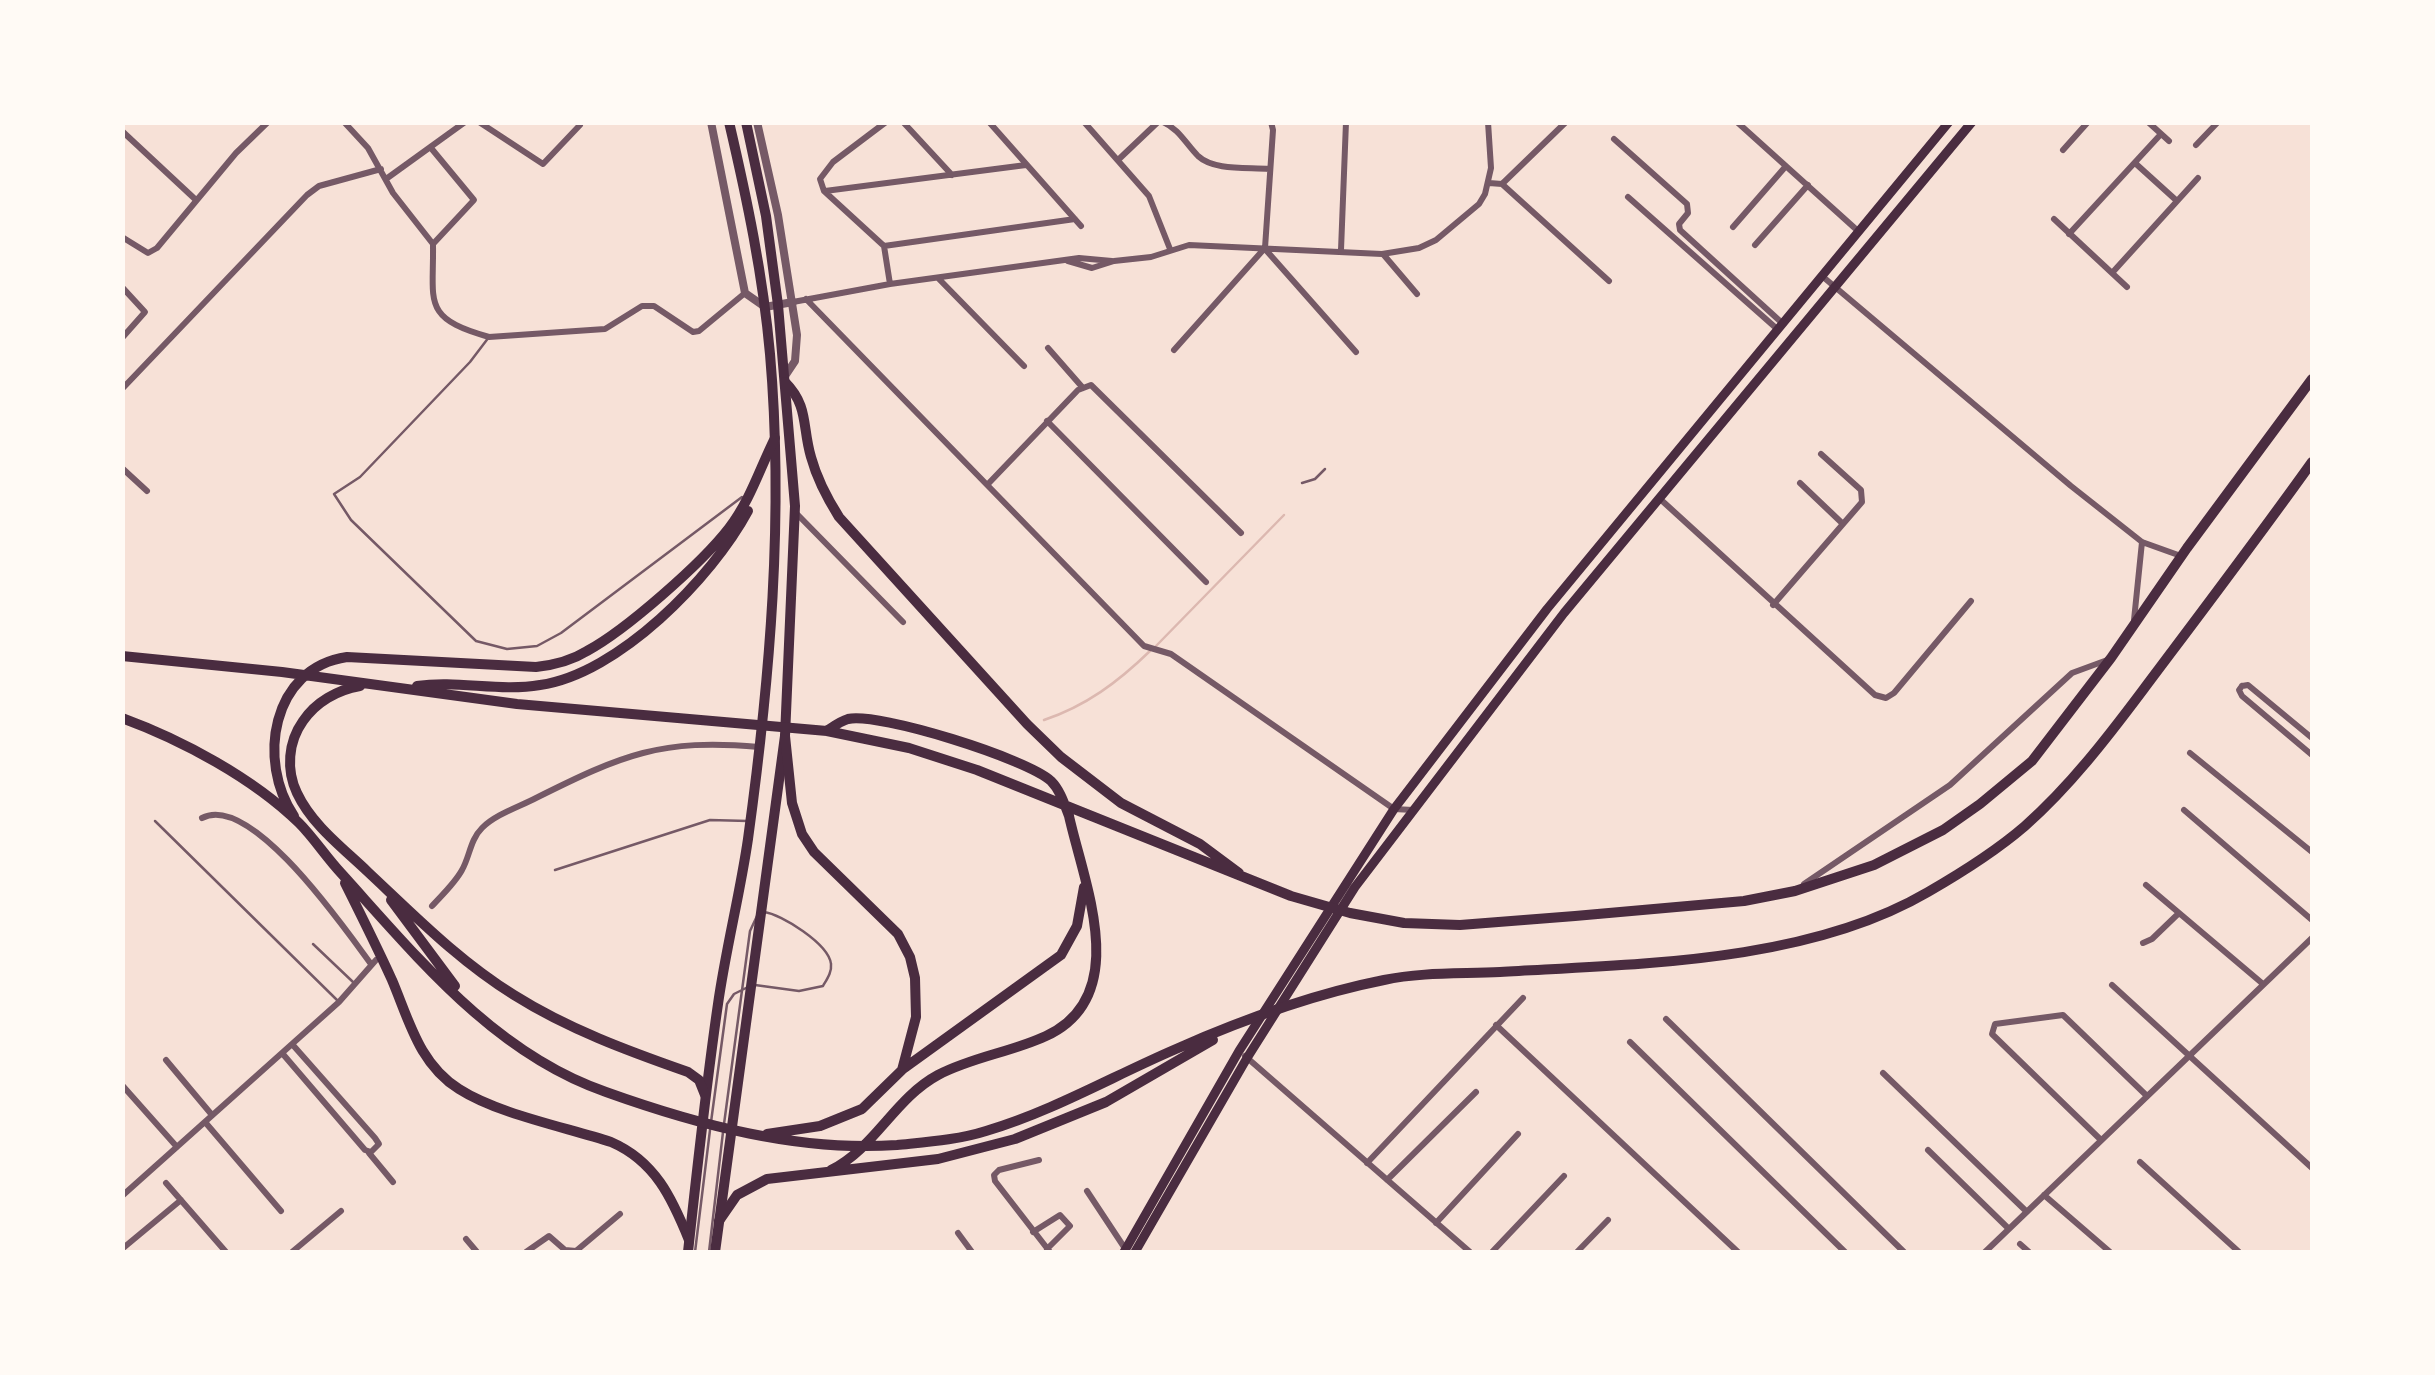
<!DOCTYPE html>
<style>
body{margin:0}
#map{position:relative;width:2435px;height:1375px;overflow:hidden;background:#f7e1d7;font-family:"DejaVu Sans",sans-serif}
canvas{display:block}
.frame{position:absolute;inset:0;border:125px solid #fffaf5;pointer-events:none}
</style>
<div id="map">
<canvas width="2435" height="1375"></canvas>
<div class="frame"></div>
</div>
<script>
const ctx = document.querySelector('canvas').getContext('2d');
ctx.lineJoin = 'round';
function trace(path, color, width, dash) { ctx.strokeStyle = color; ctx.lineWidth = width; ctx.lineCap = dash ? 'butt' : 'round'; ctx.setLineDash(dash || []); ctx.stroke(path); }
trace(new Path2D(`
 M1156,646L1284,515
 M1044,720C1086,706 1118,682 1150,651`), '#dcb8b0', 2.5);
trace(new Path2D(`
 M489,337L470,362L360,477L334,494L351,520L476,641L507,649L537,646L561,633L742,497
 M1302,483L1315,479L1325,469
 M155,821L338,1001
 M555,870L710,820L748,821
 M313,944L353,982
 M755,985L799,991L823,986C827,979 832,972 831,964C829,944 781,914 764,912
 M711,1122L727,1004L734,994L748,987
 M724,1124L750,931L757,916
 M695,1252L710,1130
 M709,1252L723,1132`), '#755966', 2.5);
trace(new Path2D(`
 M344,122L368,148L393,193L433,244C434,302 421,318 489,337L605,329L642,306H654L693,332L699,331L745,293
 M479,122L543,164L580,125
 M886,122L833,162L820,179L824,191L884,246L890,284
 M903,122L952,175
 M989,122L1081,226
 M1084,122L1149,196L1170,249
 M1163,122C1179,129 1186,144 1198,156C1214,171 1248,167 1269,169
 M1737,122L1858,231
 M2148,122L2169,141
 M122,131L196,200
 M1614,139L1687,204L1688,213L1679,224L1680,230L1781,322
 M2196,145L2218,122
 M431,148L474,200L433,244
 M2063,150L2088,122
 M1118,160L1158,122
 M2135,163L2177,201
 M386,179L465,122
 M1489,183L1502,184L1566,122
 M1502,184L1609,281
 M825,191L1026,165
 M1628,197L1776,328
 M2054,219L2127,287
 M1733,227L1786,166
 M2069,234L2161,134
 M122,237L148,253L157,248L236,153L268,122
 M1755,245L1808,185
 M884,246L1075,219
 M1265,248L1273,130L1271,122
 M1265,249L1356,352
 M1341,250L1346,122
 M1383,254L1417,294
 M1068,261L1092,268L1114,261L1151,257L1189,245L1382,254L1419,248L1436,240L1479,204L1485,194L1491,168L1488,122
 M2112,273L2198,178
 M1822,276L2071,486L2142,542L2181,556
 M938,278L1024,366
 M122,287L145,312L122,338
 M806,299L1144,646L1171,654L1394,809L1413,810
 M793,302L890,284L1079,258L1112,261
 M1048,348L1083,388
 M1174,350L1264,249
 M122,389L307,195L319,186L381,169
 M1047,421L1206,582
 M122,468L147,491
 M1800,483L1843,524
 M988,484L1078,390L1091,385L1241,533
 M1659,498L1875,695L1886,698L1894,693L1971,601
 M796,513L903,622
 M1773,605L1862,502L1861,490L1821,454
 M2134,620L2142,542
 M2242,686L2239,690L2242,696L2312,755
 M2242,686L2248,685L2312,738
 M2190,753L2312,852
 M2184,810L2312,920
 M202,818C251,792 345,929 371,964
 M1804,884L1950,785L2072,673L2110,659
 M2146,885L2263,984
 M432,906C442,895 455,883 462,870C470,856 470,840 482,828C496,814 519,807 536,798C622,755 661,738 759,747
 M2143,943L2152,939L2179,913
 M2112,985L2312,1168
 M1666,1019L1904,1252
 M1496,1025L1738,1252
 M1630,1042L1845,1252
 M282,1053L365,1150L371,1152L379,1144L375,1138L292,1044
 M1245,1056L1470,1252
 M166,1060L212,1115
 M1883,1073L2027,1212
 M122,1085L177,1147
 M205,1122L281,1211
 M2101,1140L1992,1034L1995,1024L2063,1015L2147,1096
 M1928,1150L2009,1229
 M369,1153L393,1182
 M1039,1160L999,1170L994,1175L995,1181L1050,1252
 M2140,1162L2239,1252
 M1367,1163L1523,998
 M1387,1180L1476,1092
 M166,1183L226,1252
 M1087,1191L1126,1250
 M2044,1195L2110,1252
 M122,1196L339,1002L376,960
 M1436,1223L1518,1134
 M1033,1232L1060,1215L1070,1226L1047,1249
 M958,1233L972,1252
 M466,1239L477,1252
 M2020,1244L2029,1252
 M122,1249L181,1200
 M292,1252L341,1211
 M526,1252L549,1236L565,1250L576,1251L620,1214
 M1492,1252L1564,1176
 M1577,1252L1608,1220
 M1985,1252L2312,938`), '#755966', 6);
trace(new Path2D(`
 M711,122L745,293L765,307L793,302
 M757,122L778,215L797,335L795,361L785,376`), '#755966', 8);
trace(new Path2D(`
 M1124,1252L1239,1051L1394,809L1547,609L1949,122
 M1135,1252L1247,1058L1355,887L1564,613L1972,122`), '#4a2c40', 9);
trace(new Path2D(`
 M688,1252C697,1169 706,1086 718,1004C726,948 740,894 748,839C770,679 784,516 770,354C763,275 747,199 729,122
 M715,1252L785,736L795,506L778,305L766,216L746,122`), '#4a2c40', 10);
trace(new Path2D(`
 M785,382C809,406 802,427 811,457C817,479 827,498 839,517L1027,724L1061,757L1121,803L1200,844L1239,873
 M122,656L282,672L517,704L827,731L909,748L977,770L1291,896L1350,913L1404,923L1460,925L1575,916L1744,901L1795,891L1874,865L1943,830L1980,804L2032,761L2111,658L2187,548L2312,379
 M360,686C337,690 316,702 303,721C288,742 286,770 297,793C312,825 343,848 368,872C415,916 459,961 514,995C568,1029 628,1051 688,1072L699,1080L705,1095
 M417,686C458,680 499,692 540,685C618,674 712,578 748,511
 M122,718C182,740 253,778 299,823C314,838 326,857 341,873C418,958 495,1054 606,1092C698,1125 799,1152 897,1145C926,1142 958,1140 986,1131C1053,1111 1113,1076 1176,1049C1242,1020 1313,994 1384,980C1421,972 1462,974 1500,972C1637,964 1807,963 1928,892C1961,873 1996,851 2025,826C2070,786 2107,738 2143,690C2200,614 2257,539 2312,462
 M828,730C834,726 841,721 848,719C879,712 1028,759 1051,781C1060,790 1064,803 1069,816C1084,884 1133,996 1046,1036C1012,1052 972,1057 938,1075C895,1098 874,1149 831,1170
 M294,816C257,762 271,668 347,657L536,667C554,665 571,661 587,651C626,630 702,563 729,528C750,501 760,468 775,438
 M345,883C361,915 377,947 392,980C409,1020 419,1064 459,1089C498,1114 565,1127 611,1142C655,1161 672,1198 689,1240
 M391,900L455,986
 M903,1069L1061,955L1077,926L1084,887
 M767,1134L820,1126L862,1109L902,1070L916,1017L915,978L910,957L898,934L814,852L802,834L792,803L785,736
 M719,1221L737,1195L767,1179L938,1159L1015,1139L1106,1102L1213,1040`), '#4a2c40', 10);
</script>
